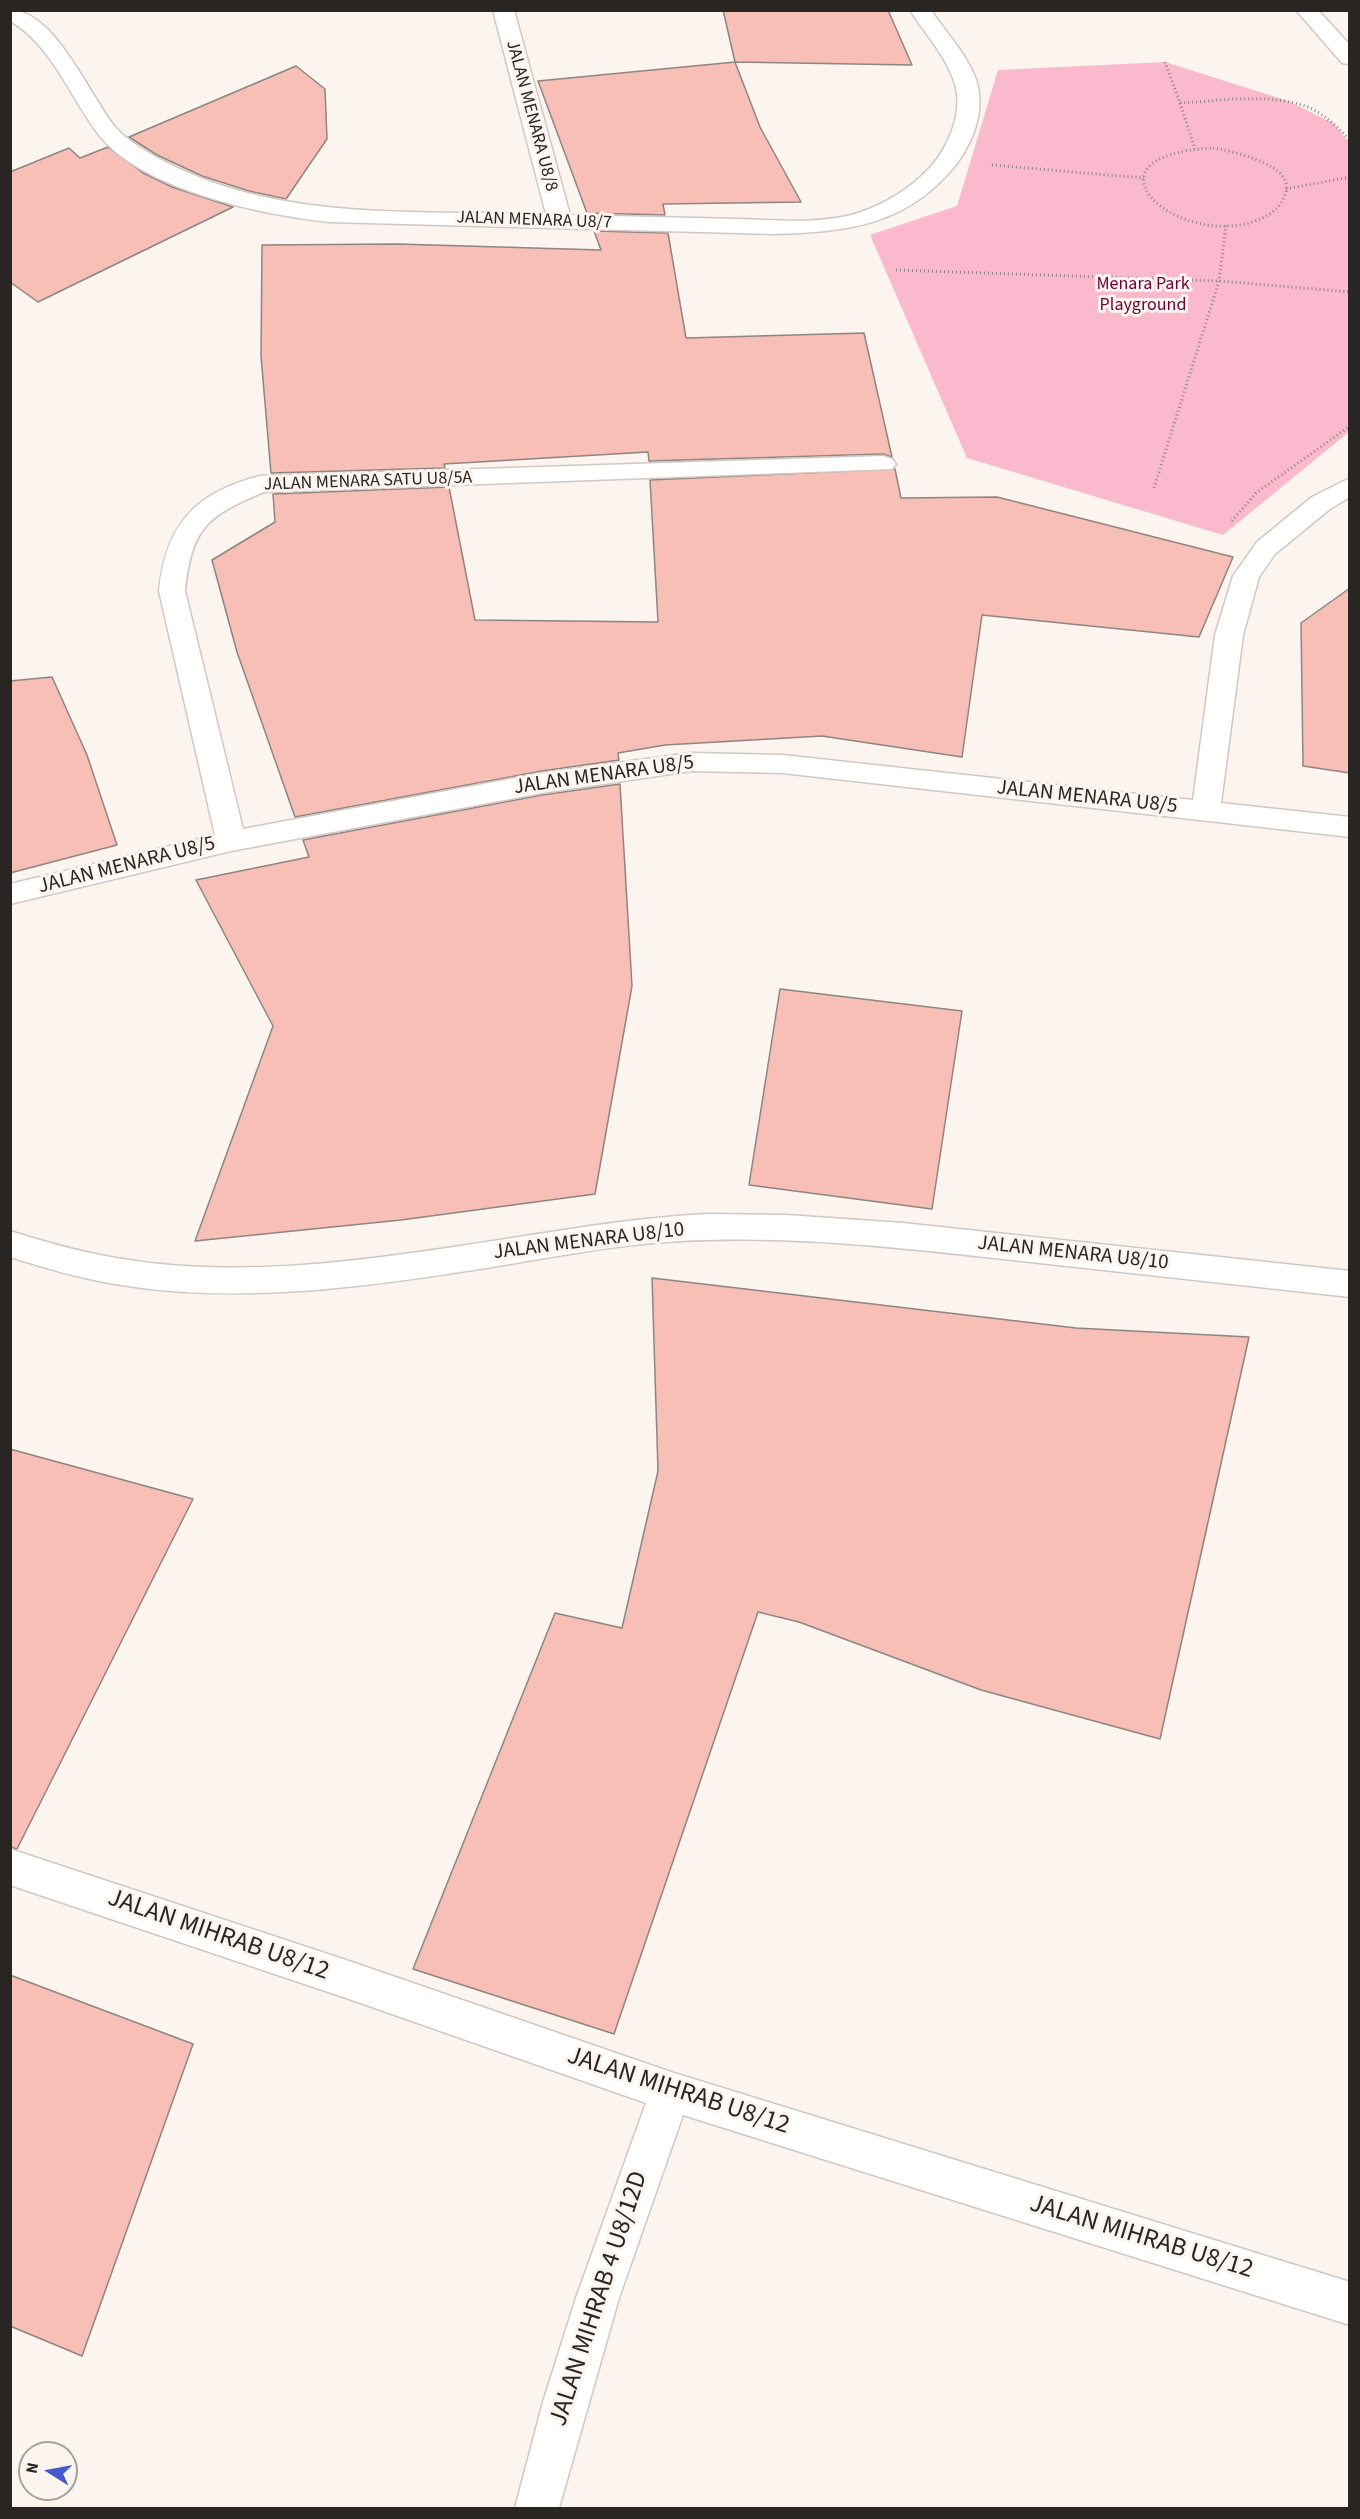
<!DOCTYPE html>
<style>
body{margin:0}
#map{position:relative;width:1360px;height:2519px;overflow:hidden;background:#fcf4ef;font-family:"Source Sans 3",sans-serif}
canvas{display:block}
.frame{position:absolute;inset:0;border:12px solid #282523;pointer-events:none}
.north{position:absolute;left:18px;top:2441px;width:60px;height:60px;box-sizing:border-box;background:#fcf4ef;border:2px solid #a7a19d;border-radius:50%;rotate:281deg;font-size:16px;font-weight:700;line-height:24px;text-align:center;color:#282523}
.north::after{content:'';display:block;margin:auto;width:21px;height:27px;background:#455ace;clip-path:polygon(50% 0,100% 100%,50% 72%,0 100%)}
</style>
<div id="map">
<canvas width="1360" height="2519"></canvas>
<div class="frame"></div>
<div class="north">N</div>
</div>
<script>
const ctx = document.querySelector('canvas').getContext('2d');
ctx.lineJoin = 'round';
function fill(path, color) { ctx.fillStyle = color; ctx.fill(path, 'evenodd'); }
function trace(path, color, width, dash) { ctx.strokeStyle = color; ctx.lineWidth = width; ctx.lineCap = dash ? 'butt' : 'round'; ctx.setLineDash(dash || []); ctx.stroke(path); }
function label(font, color, halo, rows, align = 'center') {
  ctx.font = font + ' "Source Sans 3",sans-serif'; ctx.lineWidth = 6; ctx.setLineDash([]); ctx.textBaseline = 'middle'; ctx.strokeStyle = halo; ctx.fillStyle = color; for (const [text, x, y, turn = 0] of rows) {
    ctx.save(); ctx.translate(x, y); ctx.rotate((+turn || 0) * Math.PI / 180); ctx.textAlign = isNaN(turn) ? turn : align; if (halo) ctx.strokeText(text, 0, 0); ctx.fillText(text, 0, 0); ctx.restore();
  }
}
fill(new Path2D(`
 M1165,62L1288,101L1333,123L1349,142V432L1223,535L967,458L870,235L957,206L998,70Z`), '#fab9cc');
const building = new Path2D(`
 M723,10H888L912,65L735,62Z
 M735,62L760,127L801,202L663,204L665,215L587,213L538,81Z
 M296,66L325,89L327,139L286,199L249,191L202,176L157,155L129,137Z
 M108,147L143,173L172,187L233,207L38,302L10,282V172L69,148L80,158Z
 M594,231L668,233L686,338L864,333L892,457L883,454L649,461L648,452L444,464L445,468L271,473L261,356L262,245L398,244L601,250Z
 M895,469L901,498L997,497L1233,557L1199,637L982,615L962,757L822,736L665,745L618,753L619,760L542,771L295,817L237,652L212,560L275,522L273,494L449,487L475,620L658,622L650,480Z
 M1350,588V773L1303,766L1301,623Z
 M52,677L87,755L117,845L10,873V681Z
 M620,784L632,986L595,1194L401,1220L195,1241L273,1026L196,880L309,857L303,840L542,795Z
 M780,989L962,1011L932,1209L749,1185Z
 M652,1278L1076,1328L1249,1337L1160,1739L981,1690L799,1622L758,1612L614,2034L413,1969L555,1613L622,1628L658,1471Z
 M10,1449L193,1499L17,1849L10,1847Z
 M10,1975L193,2044L82,2356L10,2326Z`);
fill(building, '#f7bfb6');
trace(building, '#8e8583', 1.5);
const minor = new Path2D(`
 M10,10C55,10 90,97 116,128C127,140 142,149 156,157C275,223 414,210 546,214L493,10H514L570,215C626,216 682,218 738,219C777,220 824,225 861,212C893,201 929,177 945,146C955,127 961,105 955,84C947,57 925,34 910,10H931C947,35 976,63 979,93C982,118 972,142 958,162C909,225 849,232 774,234L329,222C263,215 142,190 99,135C71,99 52,45 10,21Z
 M1296,10H1318L1350,45V64L1342,63Z
 M883,456L892,459L896,464L892,469L264,492C207,516 192,527 185,591L243,829L542,773L691,753L783,755L1193,800L1215,635L1233,576L1257,542L1312,497L1350,478V497L1330,509L1275,554L1259,577L1243,635L1221,803L1350,817V837L783,773L691,771L542,793L231,851L10,904V884L215,835L159,591C166,525 194,493 260,476Z
 M708,1214L786,1215L903,1223L1350,1271V1297C1237,1285 1125,1272 1012,1260C912,1249 810,1237 708,1240C633,1241 560,1256 486,1268C365,1287 237,1305 115,1284C79,1278 45,1268 10,1257V1231C45,1242 80,1252 116,1258C229,1278 348,1263 460,1246C543,1234 624,1218 708,1214Z
 M10,1849L349,1961L671,2072L1350,2282V2325L683,2115L619,2298L559,2508H515L543,2402L576,2298L646,2103L349,1999L10,1885Z`);
trace(minor, '#d0c8c3', 3);
trace(new Path2D(`
 M1165,62L1180,103C1221,101 1271,92 1310,108C1326,115 1338,128 1350,140
 M1180,103L1195,149
 M1213,148C1232,151 1298,165 1285,195C1280,207 1272,214 1260,219C1181,253 1069,156 1213,148Z
 M992,165L1144,178
 M1286,189L1350,177
 M896,270L1219,281L1350,292
 M1154,488L1219,281L1226,225
 M1232,521L1256,493L1350,426`), '#8c8683', 3, [1, 3]);
fill(minor, '#fff');
label('18px', '#282523', '#fcf4ef', [
 ["JALAN MENARA U8/8",531,116,75],
 ["JALAN MENARA U8/7",534,221,2],
 ["JALAN MENARA SATU U8/5A",368,482,-2]
]);
label('18px', '#6a0035', '#fcf4ef', [
 ["Menara Park",1143,285],
 ["Playground",1143,306]
]);
label('21px', '#282523', '#fcf4ef', [
 ["JALAN MENARA U8/5",604,776,-8],
 ["JALAN MENARA U8/5",1087,798,6],
 ["JALAN MENARA U8/5",127,866,-14],
 ["JALAN MENARA U8/10",589,1242,-7],
 ["JALAN MENARA U8/10",1073,1254,6]
]);
label('26px', '#282523', '#fcf4ef', [
 ["JALAN MIHRAB U8/12",218,1936,19],
 ["JALAN MIHRAB U8/12",678,2092,18],
 ["JALAN MIHRAB U8/12",1141,2238,17],
 ["JALAN MIHRAB 4 U8/12D",600,2299,-72]
]);
</script>
